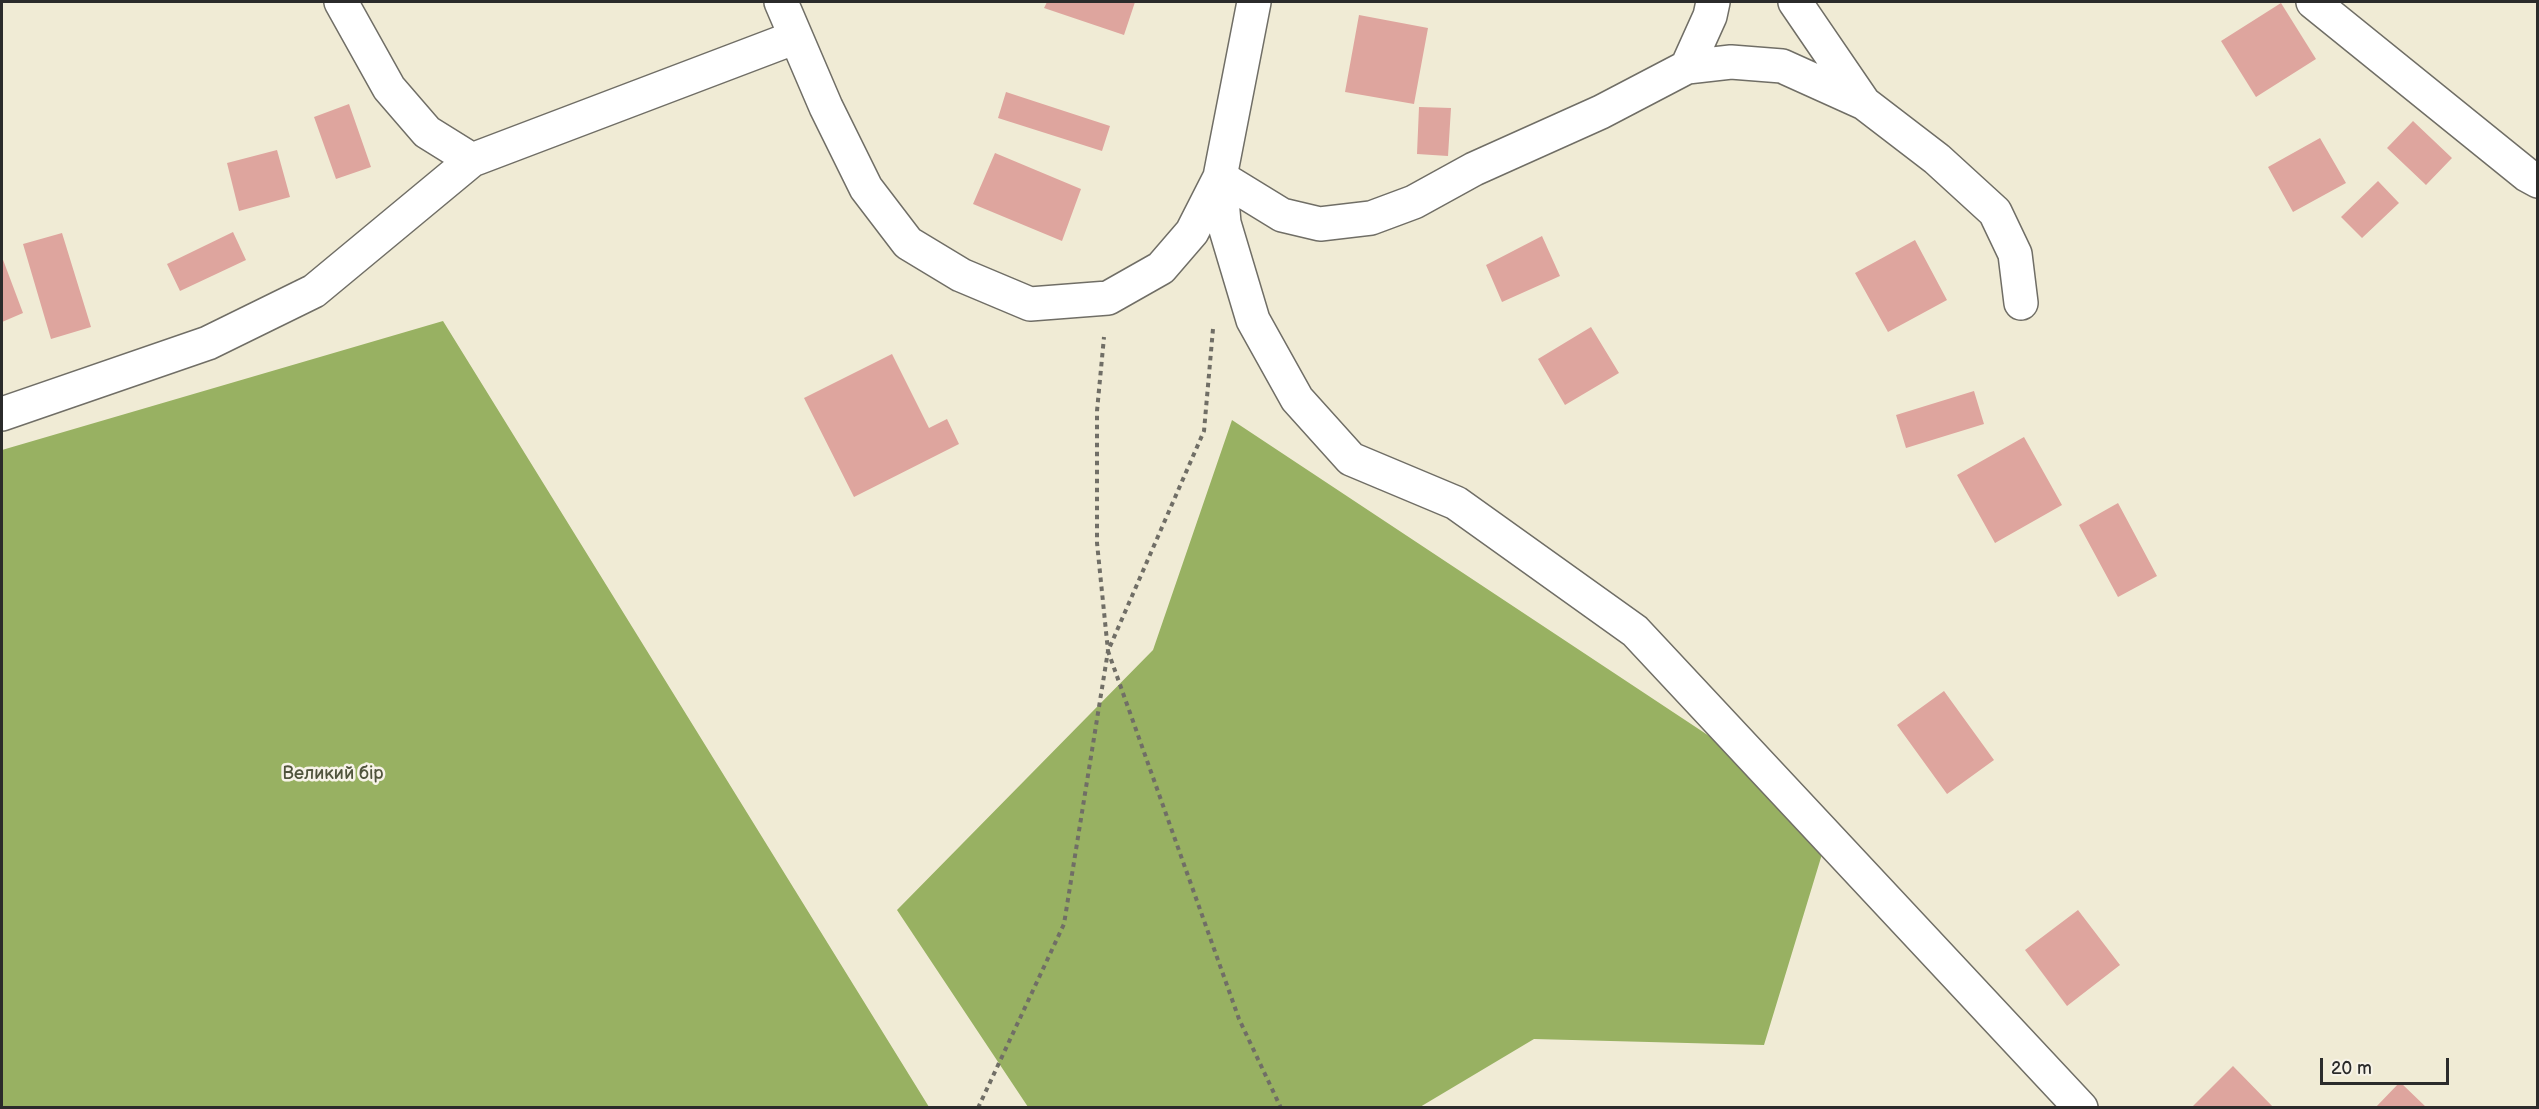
<!DOCTYPE html>
<meta charset="utf-8">
<style>
body{margin:0}
#map{position:relative;width:2539px;height:1109px;overflow:hidden;background:#f0ebd5;font-family:"Balsamiq Sans",sans-serif}
canvas{display:block}
.frame{position:absolute;inset:0;border:3px solid #2b2b2b;pointer-events:none}
.scale{position:absolute;left:2320px;top:1058px;width:129px;height:27px;box-sizing:border-box;border:3px solid #2b2b2b;border-top:0;padding-left:8px;font-size:18px;line-height:21px;white-space:nowrap;color:#2b2b2b;-webkit-text-stroke:4px #f7f3e8;paint-order:stroke}
</style>
<div id="map">
<canvas width="2539" height="1109"></canvas>
<div class="frame"></div>
<div class="scale">20 m</div>
</div>
<script>
const ctx = document.querySelector('canvas').getContext('2d');
ctx.lineJoin = 'round';
function fill(path, color) { ctx.fillStyle = color; ctx.fill(path, 'evenodd'); }
function trace(path, color, width, dash) { ctx.strokeStyle = color; ctx.lineWidth = width; ctx.lineCap = dash ? 'butt' : 'round'; ctx.setLineDash(dash || []); ctx.stroke(path); }
function label(font, color, halo, rows, align = 'center') {
  ctx.font = font + ' "Balsamiq Sans",sans-serif'; ctx.lineWidth = 5; ctx.setLineDash([]); ctx.textBaseline = 'middle'; ctx.strokeStyle = halo; ctx.fillStyle = color; for (const [text, x, y, turn = 0] of rows) {
    ctx.save(); ctx.translate(x, y); ctx.rotate((+turn || 0) * Math.PI / 180); ctx.textAlign = isNaN(turn) ? turn : align; if (halo) ctx.strokeText(text, 0, 0); ctx.fillText(text, 0, 0); ctx.restore();
  }
}
fill(new Path2D(`
 M443,321L929,1107H2V450Z
 M1232,420L1833,818L1764,1045L1534,1039L1420,1107H1028L897,910L1153,650Z`), '#98b162');
fill(new Path2D(`
 M1047,2H1135L1124,35L1044,8Z
 M2281,3L2316,59L2256,97L2221,41Z
 M1359,15L1428,28L1414,104L1345,92Z
 M1006,92L1110,126L1102,151L998,118Z
 M349,104L371,167L336,179L314,117Z
 M1419,107L1451,108L1448,156L1417,154Z
 M2413,121L2452,158L2426,185L2387,148Z
 M2320,138L2346,183L2293,212L2268,167Z
 M277,150L290,197L239,211L227,163Z
 M995,153L1081,189L1062,241L973,204Z
 M2378,181L2399,203L2362,238L2341,217Z
 M233,232L246,260L180,291L167,264Z
 M62,233L91,327L51,339L23,244Z
 M1542,236L1560,276L1502,302L1486,265Z
 M1915,240L1947,300L1888,332L1855,273Z
 M2,257L23,313L2,322Z
 M1591,327L1619,373L1565,405L1538,359Z
 M892,354L929,428L947,419L959,444L854,497L804,398Z
 M1974,391L1984,424L1906,448L1896,415Z
 M2024,437L2062,505L1995,543L1957,475Z
 M2118,503L2157,576L2118,597L2079,525Z
 M1944,691L1994,760L1947,794L1897,725Z
 M2078,910L2120,965L2067,1006L2025,950Z
 M2233,1066L2274,1108H2191Z
 M2400,1082L2427,1108H2375Z`), '#dea59e');
const minor = new Path2D(`
 M341,2L389,88L427,132L472,160L796,37
 M781,2L826,107L866,188L908,243L961,275L1030,304L1108,298L1161,268L1192,232L1220,177L1254,2
 M1795,2L1864,103L1937,159L1995,212L2015,254L2021,303
 M2313,2L2527,175L2538,181
 M1687,67L1710,16L1713,2
 M1220,177L1224,223L1253,320L1297,399L1351,459L1456,503L1635,631L2081,1108
 M1220,177L1282,215L1320,224L1371,218L1414,202L1474,169L1601,112L1687,67L1731,62L1782,66L1864,103
 M2,414L208,343L314,291L472,160`);
trace(minor, '#706e66', 36);
trace(new Path2D(`
 M1213,329L1204,431L1108,651L1239,1019L1281,1108
 M978,1108L1064,924L1108,651L1097,543V411L1104,337`), '#706e66', 4, [4.5, 4.5]);
trace(minor, '#fff', 33);
label('18px', '#50543c', '#f7f3e8', [
 ["Великий бір",333,774]
]);
</script>
